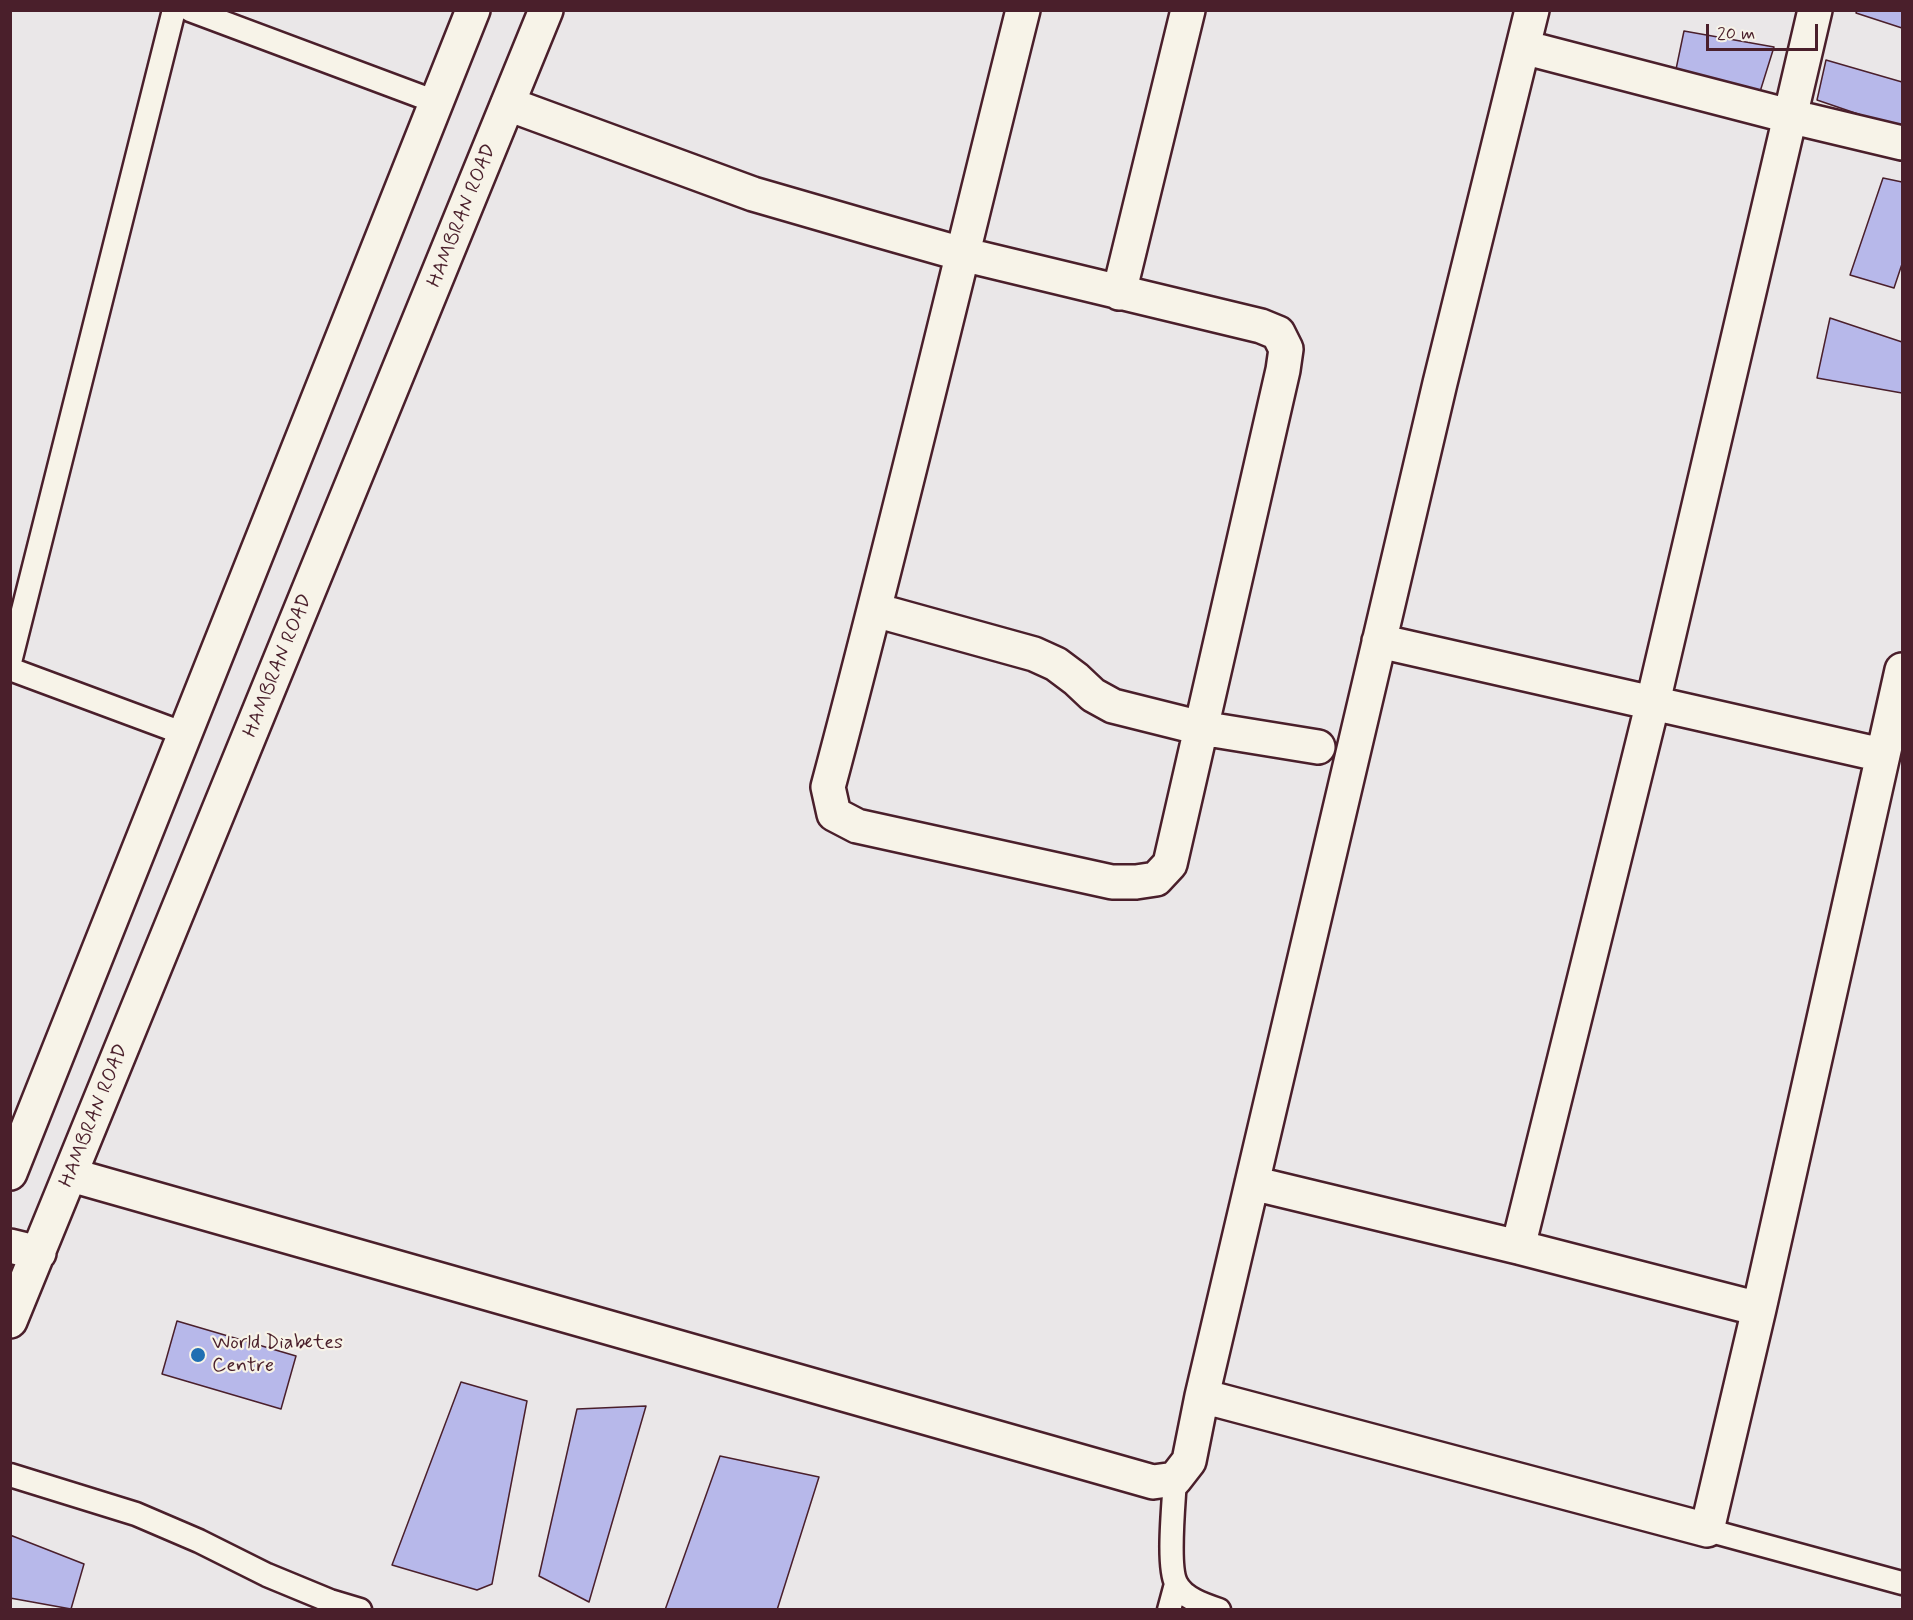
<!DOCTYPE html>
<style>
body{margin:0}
#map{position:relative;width:1913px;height:1620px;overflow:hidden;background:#eae7e8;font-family:Mynerve,sans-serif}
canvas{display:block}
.frame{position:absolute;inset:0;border:12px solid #4a1f2b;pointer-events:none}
.scale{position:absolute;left:1706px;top:24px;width:112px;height:27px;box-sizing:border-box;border:3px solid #4a1f2b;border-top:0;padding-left:8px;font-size:18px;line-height:21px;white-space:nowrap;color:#4a1f2b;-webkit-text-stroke:4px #f7f3e8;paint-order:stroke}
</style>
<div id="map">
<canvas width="1913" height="1620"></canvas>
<div class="frame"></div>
<div class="scale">20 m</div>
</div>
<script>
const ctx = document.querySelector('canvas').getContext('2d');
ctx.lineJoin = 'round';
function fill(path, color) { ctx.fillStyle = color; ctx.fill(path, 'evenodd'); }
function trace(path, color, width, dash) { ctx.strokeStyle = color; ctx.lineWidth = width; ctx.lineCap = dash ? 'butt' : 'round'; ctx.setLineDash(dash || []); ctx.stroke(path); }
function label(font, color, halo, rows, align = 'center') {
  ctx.font = font + ' Mynerve,sans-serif'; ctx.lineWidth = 4.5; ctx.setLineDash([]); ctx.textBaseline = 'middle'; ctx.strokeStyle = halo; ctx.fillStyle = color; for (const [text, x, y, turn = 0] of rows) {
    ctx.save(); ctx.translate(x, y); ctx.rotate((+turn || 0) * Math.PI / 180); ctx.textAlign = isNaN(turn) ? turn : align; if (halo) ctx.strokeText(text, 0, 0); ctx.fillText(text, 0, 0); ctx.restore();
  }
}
const building = new Path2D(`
 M1857,10H1902V28L1856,13Z
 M1684,31L1774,47L1759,95L1675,74Z
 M1826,60L1902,82V129L1817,100Z
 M1883,178L1902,182V264L1894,288L1850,275Z
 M1830,318L1902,342V393L1817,378Z
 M177,1321L296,1356L281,1409L162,1374Z
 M461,1382L527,1401L492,1584L477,1590L392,1565Z
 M646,1406L589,1602L539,1576L577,1409Z
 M720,1456L819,1477L777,1610H665Z
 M10,1535L84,1564L71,1609L10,1598Z`);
fill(building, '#b7b8ea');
trace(building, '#4a1f2b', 1.5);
const lane = new Path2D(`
 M190,10L436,102
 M10,662L174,10
 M10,669L185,734
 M10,1475L136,1514L199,1541L267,1575L330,1601L360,1610
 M1175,1479C1174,1501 1167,1565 1176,1583C1183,1598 1204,1605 1219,1610
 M1707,1530L1902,1583
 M1169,1610L1176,1584`);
const street = new Path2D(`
 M1523,47L1789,116L1902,143
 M508,104L753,194L874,229L962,254L1261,326L1278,333L1286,349L1283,370L1170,864L1156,879L1136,882H1112L857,826L834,814L828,787C897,529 958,269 1023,10
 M1119,293L1188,10
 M875,610L1034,654L1056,664L1076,679L1093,695L1113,706L1201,728L1318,747
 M1379,641L1882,755
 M71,1175L1153,1482L1175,1479L1189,1461L1202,1396L1440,383L1532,10
 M1252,1183L1518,1247L1759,1309
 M1518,1247L1653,702L1815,10
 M1202,1396L1707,1530L1759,1309L1902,670`);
const secondary = new Path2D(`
 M10,1173L473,10
 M10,1246L39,1253
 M10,1321L546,10`);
trace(lane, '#4a1f2b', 27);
trace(street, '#4a1f2b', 38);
trace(secondary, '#4a1f2b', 38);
trace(lane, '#f7f3e8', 22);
trace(street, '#f7f3e8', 33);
trace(secondary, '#f7f3e8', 33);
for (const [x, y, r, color] of [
 [198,1355,8,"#1f6fb2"]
]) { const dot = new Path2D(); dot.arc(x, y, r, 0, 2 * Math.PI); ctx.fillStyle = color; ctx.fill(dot); trace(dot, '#f7f3e8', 2); }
label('20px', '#4a1f2b', '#f7f3e8', [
 ["HAMBRAN ROAD",463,216,-68],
 ["HAMBRAN ROAD",279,666,-68],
 ["HAMBRAN ROAD",95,1116,-68]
]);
label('20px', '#4a1f2b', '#f7f3e8', [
 ["World Diabetes",212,1344],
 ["Centre",212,1367]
], 'left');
</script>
